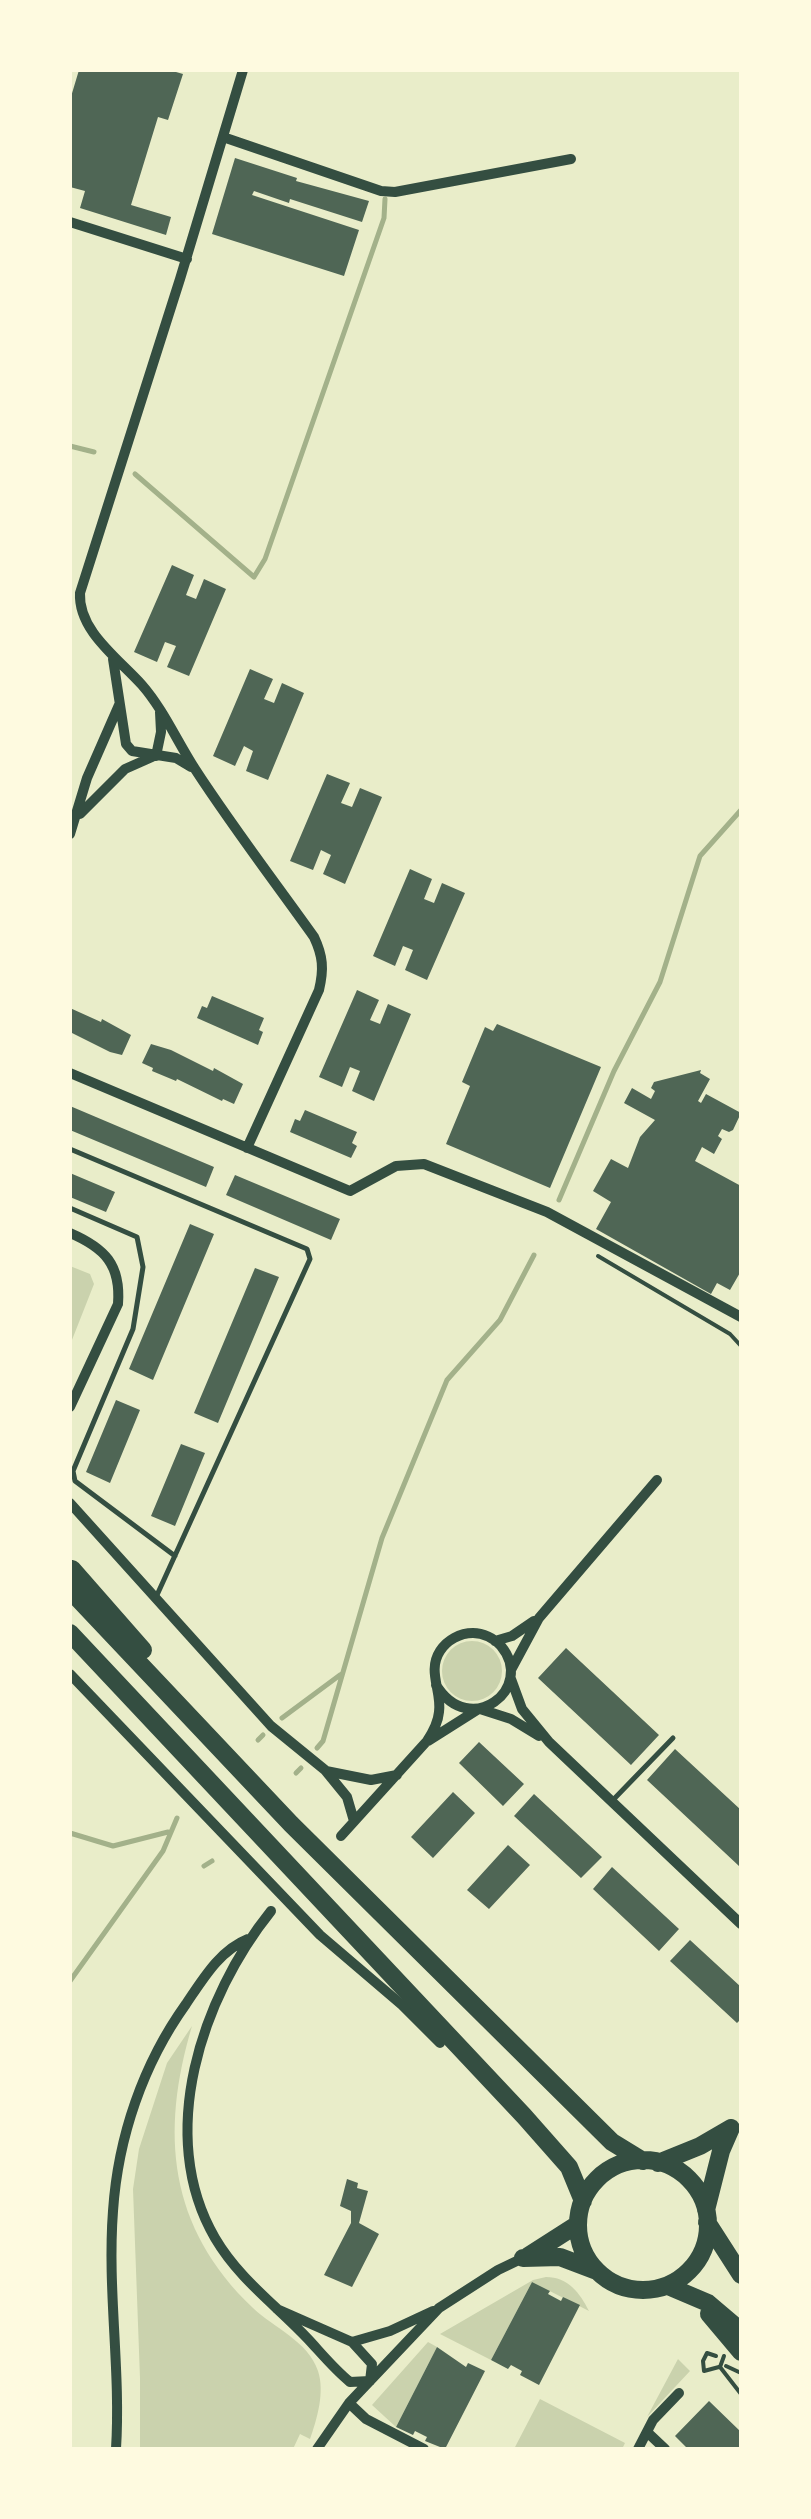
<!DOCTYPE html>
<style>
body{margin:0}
#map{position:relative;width:811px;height:2519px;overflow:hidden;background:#e9edc9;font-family:Quicksand,sans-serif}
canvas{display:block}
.frame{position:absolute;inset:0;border:72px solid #fefae0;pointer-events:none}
</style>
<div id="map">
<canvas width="811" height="2519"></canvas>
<div class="frame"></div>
</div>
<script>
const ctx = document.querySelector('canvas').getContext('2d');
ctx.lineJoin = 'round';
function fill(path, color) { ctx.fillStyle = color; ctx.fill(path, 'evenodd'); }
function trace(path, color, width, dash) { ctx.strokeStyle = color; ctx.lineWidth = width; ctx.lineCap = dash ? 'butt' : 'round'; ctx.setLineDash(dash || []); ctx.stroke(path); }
fill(new Path2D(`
 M70,1266L90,1274L94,1284L70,1345Z
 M442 1671a30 30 0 1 1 60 0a30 30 0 1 1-60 0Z
 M192,2026C160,2133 168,2227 253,2308C274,2328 308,2341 318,2371C325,2392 317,2419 310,2439L300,2434L293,2449H140V2378L133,2189L139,2149L167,2063Z
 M546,2277C568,2277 580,2293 589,2311L532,2282L491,2360L440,2334L533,2280Z
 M428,2342L437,2347L396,2427L372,2405Z
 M678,2359L690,2371L647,2417Z
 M540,2399L625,2443L622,2449H514Z`), '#cad2ad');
trace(new Path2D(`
 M70,446L94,452
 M135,474L254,577L265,559L384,218L385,199
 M559,1200L614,1071L660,982L700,856L741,810
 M282,1718L340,1675
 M258,1740L263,1735
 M317,1748L323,1741L382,1538L447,1380L500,1320L534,1255
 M296,1773L301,1768
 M70,1833L113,1846L168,1832
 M204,1866L212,1861
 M70,1981L163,1851L177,1818`), '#a3b18a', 5);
fill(new Path2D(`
 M79,70H169L183,74L168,120L158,117L131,205L171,217L166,235L80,208L85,191L70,187V100Z
 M235,158L297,178L296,181L369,201L362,222L290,199L289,203L254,191L252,195L359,230L344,276L212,234Z
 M172,565L194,575L186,595L196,599L204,579L226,589L189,676L167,667L176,646L165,642L157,662L134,652Z
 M250,669L273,679L264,699L274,703L282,683L304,693L268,780L246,771L253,751L244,746L235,766L213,756Z
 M327,774L350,783L341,803L352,807L360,788L382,797L345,884L323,874L331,855L321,850L313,870L290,861Z
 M410,869L432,879L424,899L434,903L442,883L465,893L427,980L405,970L413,950L403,946L395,966L373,956Z
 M357,990L379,1000L370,1020L380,1024L388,1004L411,1014L374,1101L352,1091L360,1071L350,1067L342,1087L319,1077Z
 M212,996L264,1018L259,1030L263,1032L258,1045L197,1018L202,1006L207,1008Z
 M70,1008L101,1022L102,1019L131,1035L122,1055L110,1052L70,1032Z
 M497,1024L601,1067L550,1188L446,1144L470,1086L462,1082L485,1027L493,1031Z
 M151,1044L171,1050L213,1071L214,1068L243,1084L234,1104L223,1099L222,1101L177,1079L176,1081L152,1071L153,1068L142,1063Z
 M701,1070L700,1073L710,1079L698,1101L701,1103L706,1094L741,1113L733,1130L729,1132L722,1129L718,1136L722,1139L714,1154L702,1147L695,1161L741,1186V1271L730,1290L717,1283L711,1294L596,1229L611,1202L593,1191L611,1159L628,1168L640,1137L655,1120L624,1103L632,1088L651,1099L655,1091L651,1088L654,1082Z
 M70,1106L214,1167L206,1187L70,1130Z
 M305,1110L357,1132L352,1143L357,1146L351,1158L290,1132L295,1119L300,1121Z
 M70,1173L115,1192L106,1212L70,1197Z
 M235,1175L340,1219L331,1240L226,1195Z
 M190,1224L214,1234L153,1380L129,1369Z
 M255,1268L279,1277L218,1423L194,1413Z
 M116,1400L140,1410L110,1483L86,1472Z
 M181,1444L205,1453L175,1526L151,1516Z
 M566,1648L659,1735L631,1765L538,1678Z
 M479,1742L524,1784L503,1806L459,1763Z
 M675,1749L741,1810L739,1866L647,1780Z
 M453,1792L475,1813L433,1858L411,1837Z
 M534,1794L602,1857L581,1878L514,1816Z
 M508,1845L530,1865L489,1909L467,1890Z
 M612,1867L679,1929L659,1951L593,1889Z
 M690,1940L741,1987V2019L737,2023L670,1961Z
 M347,2179L358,2183L357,2188L368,2191L359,2223L379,2234L352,2287L324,2275L351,2223V2211L340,2206Z
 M532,2282L550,2291L548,2294L561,2301L563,2297L580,2305L539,2385L520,2375L522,2371L511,2365L508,2369L491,2360Z
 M437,2347L466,2367L468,2363L485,2371L445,2449L425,2441L427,2437L415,2431L413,2435L396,2427Z
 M709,2401L741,2432V2449H688L675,2436Z`), '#4f6655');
trace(new Path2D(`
 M598,1256L730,1334L741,1346
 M716,2356L707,2353L703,2361L704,2371L719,2367
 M724,2356L720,2367L741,2394
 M726,2366L741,2373`), '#344e41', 4);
trace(new Path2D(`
 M70,1149L307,1249L310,1259L157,1595
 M70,1208L137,1237L143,1267L133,1329L73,1471L75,1481L175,1556
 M612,1801L673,1738`), '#344e41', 5);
trace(new Path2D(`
 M243,70L180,279L80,593C78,631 119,659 142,685C163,709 177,741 195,769C232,826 274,881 314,937C323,956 324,969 319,990L247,1148
 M223,137L381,191L395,192L571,159
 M70,222L187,259
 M113,659L126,744L132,751L176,758L191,767
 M156,756L161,732L160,712
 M80,814L125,769L152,757
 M70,834L87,778L119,705
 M70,1073L350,1191L396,1166L424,1164L547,1212L741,1317
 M70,1233C105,1248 121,1265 118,1304L70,1407
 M70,1503L271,1726L325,1770L347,1797L354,1821
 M495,1641L512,1636L534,1621
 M511,1670L539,1618L657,1480
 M70,1674L320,1935L402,2005L440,2043
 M511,1679L522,1709L549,1742L741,1924
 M480,1709L511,1719L539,1736
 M428,1741L477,1710
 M326,1771L371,1780L397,1775
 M341,1836L427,1741C433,1732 438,1723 439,1712C442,1691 427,1671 440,1651C447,1640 460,1633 473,1633C483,1633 494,1638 501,1646C536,1688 470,1740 436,1685
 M271,1911C202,1997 155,2135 215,2238C239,2279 276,2305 308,2339C322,2354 334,2369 350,2382L370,2381L372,2364L352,2342L277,2309
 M352,2342L390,2331L433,2311
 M349,2403L366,2419L424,2449
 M647,2432L665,2449
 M116,2449C121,2370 107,2290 113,2211C118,2137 143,2064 186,2004C203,1979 220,1950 248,1939
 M317,2449L349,2403L439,2308L498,2270L523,2258
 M638,2449L653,2420L679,2393`), '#344e41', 10);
trace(new Path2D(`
 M72,1569L143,1650
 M70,1590L291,1824L612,2142L643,2161
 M70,1633L524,2116L569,2167L583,2201
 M578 2225a65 65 0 1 1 130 0a65 65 0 1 1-130 0Z
 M658,2163L700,2146L731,2128
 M706,2210L721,2151L731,2128
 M707,2222L741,2275
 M528,2256L578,2224
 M523,2258L560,2257L597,2271
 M668,2286L708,2303L741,2331
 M709,2314L741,2352`), '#344e41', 18);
</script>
